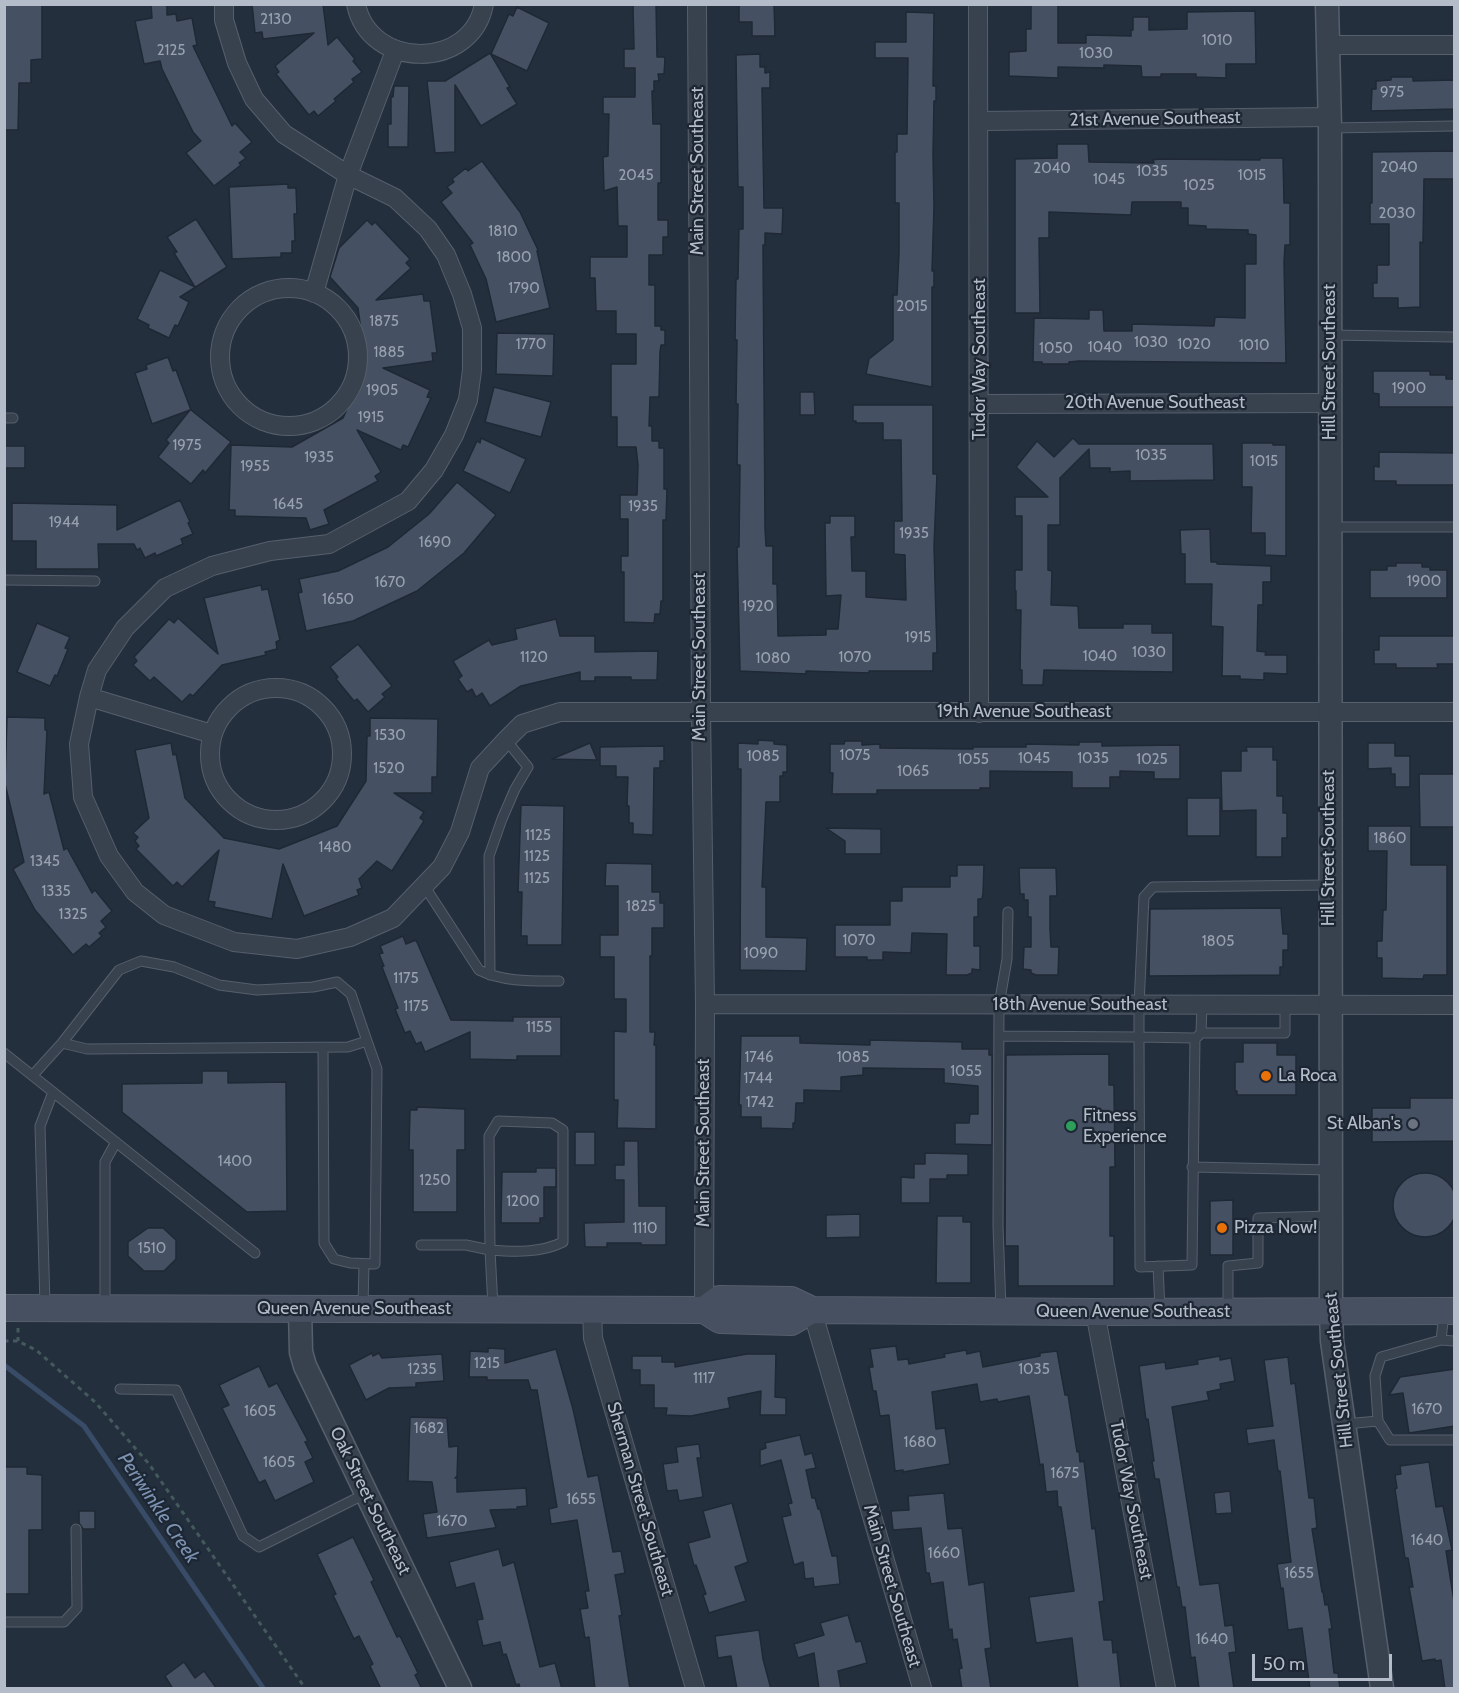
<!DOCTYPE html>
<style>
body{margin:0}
#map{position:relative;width:1459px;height:1693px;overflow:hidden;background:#242f3e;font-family:Cabin,sans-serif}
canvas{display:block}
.frame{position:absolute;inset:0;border:6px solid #b4bcc9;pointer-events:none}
.scale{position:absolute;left:1252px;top:1654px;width:140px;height:27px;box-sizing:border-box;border:3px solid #b4bcc9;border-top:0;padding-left:8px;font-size:18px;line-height:21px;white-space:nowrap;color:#b4bcc9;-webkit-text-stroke:4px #1d2633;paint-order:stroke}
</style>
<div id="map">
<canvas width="1459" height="1693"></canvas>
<div class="frame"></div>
<div class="scale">50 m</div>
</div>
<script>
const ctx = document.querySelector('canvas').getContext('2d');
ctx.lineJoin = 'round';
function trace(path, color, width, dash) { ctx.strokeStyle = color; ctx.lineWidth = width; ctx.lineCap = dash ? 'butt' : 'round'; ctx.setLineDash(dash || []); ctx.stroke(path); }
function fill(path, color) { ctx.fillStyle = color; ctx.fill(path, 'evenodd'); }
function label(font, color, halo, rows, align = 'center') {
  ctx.font = font + ' Cabin,sans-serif'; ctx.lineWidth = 4.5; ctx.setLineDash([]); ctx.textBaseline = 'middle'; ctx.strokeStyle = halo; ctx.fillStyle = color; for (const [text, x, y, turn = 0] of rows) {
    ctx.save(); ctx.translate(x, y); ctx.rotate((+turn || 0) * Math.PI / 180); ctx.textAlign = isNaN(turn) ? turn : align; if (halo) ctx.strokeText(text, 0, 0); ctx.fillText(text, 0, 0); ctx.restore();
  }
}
trace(new Path2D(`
 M4,1365L84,1426L263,1688`), '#394c67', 5);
const building = new Path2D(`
 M4,4H42V59L31,60V83H19L18,130H4Z
 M151,4H167V15L176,14L177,21L192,18L197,45L193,46L232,126L235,123L252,142L240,152L246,158L239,163L241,165L214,186L186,153L201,141L193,132L162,69L160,61L144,64L135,21L152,18Z
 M252,4H323L328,45L337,37L355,59L353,61L362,72L352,79L354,82L334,99L336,101L318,116L314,111L309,115L276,74L279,72L275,66L314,33L263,39L262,32L255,33Z
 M633,4H656L657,57H664L665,59L664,74H658L659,81H654V91H652L653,124H661V183H658V220H668V237H663V255H649V285H655V326H661V330H665V345H661L660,352L659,397H650L649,426H652V441H659V448H664V489H667L666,520H663V601H661L660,614H655L654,623L624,622V572H621V556H628V519H620V495H637L638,465L636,447H617V417H611V364H636V334H616V311H596L595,278H590V257H627V226H618L617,187L604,191L603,157L608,156L609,114H603V97H635V68H624V49H634Z
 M739,4H774L775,36H752V22H739Z
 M1031,4H1058V43H1086V35L1131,36V30H1133V17H1149V30L1187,29V12L1255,11L1256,64H1226V78L1196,77V74H1161V77H1142L1141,66L1104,65V68L1058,67V78L1009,76V52L1026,51V29H1031Z
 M517,7L549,23L527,71L491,54L509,14L513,16Z
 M906,12L934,13L933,86H936V101H934L933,154L934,207L932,271H934V287H932V387L866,374L869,359L893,340V295H897L899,253V203H895V152H897V134H907L908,58H875V42H906Z
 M490,53L510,87L507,88L517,104L481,126L455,85V152L435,153L427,81H445Z
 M760,54V67H765V73L770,72V88H762L764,208H783L782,234L765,233V245H763L765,528L766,546H773V584H777L778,636L826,635V629H838L841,595L826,596L825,523H830V516H855V537H851L852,571H866V597L906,600L905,555L894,554V521H902L901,440H883V423H856V421H853V405H933V474H937L934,546L937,653H933V671H869V673L806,671V674L740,671L737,547H739L740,465H737L738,404H736L737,340H735L736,279H738L739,229H743V187H738L736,55Z
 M1391,77H1413V81L1455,80V109L1371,111L1372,89H1376V81L1391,80Z
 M394,86H409L408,147H388V124H391V97H393Z
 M1057,144H1088L1089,162L1154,163L1153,160L1158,159L1260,160V158H1283L1284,203H1290V245H1285L1284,262L1286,363L1079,361L1069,362V364H1042V362H1033L1034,318L1089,319V310H1103L1104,331H1132V324L1214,326L1215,317L1245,318V264H1256V235L1248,234V230L1206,229V226L1188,225V208H1181V202H1132L1131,215L1049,212V238H1039L1040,313H1015V159L1057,158Z
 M1455,151V179H1424L1423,243L1420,242V307L1398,308V298H1373V283H1377V265H1389V224H1370V203H1372V152Z
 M482,161L520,212L538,250L537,251L550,308L496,322L486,279L470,245L473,243L441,202L452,193L447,187L454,182L452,179L466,168L468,171Z
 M288,184V188H296L297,214H294L295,241H292V253H281V257L232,259L229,187Z
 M196,219L227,267L180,297L189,302L178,326L175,325L169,338L148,328L149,325L137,319L160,270L195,287L174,253L177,252L167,237Z
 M367,220L372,225L375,222L410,259L406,263L411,268L376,300L423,294L424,301H430L437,353H432L433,361L383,368L430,390L427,397L431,398L408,447L403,445L401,450L357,430L381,472L375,476L378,481L324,510L329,524L310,530L306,518L235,516V510H229L231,445L292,447L343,418L366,367L358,308L330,277L339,248Z
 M497,333L554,334L553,376L496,374Z
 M168,357L173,371L176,370L191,410L231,442L205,473L203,470L191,484L158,457L169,443L166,440L190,410L152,424L135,373L147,369L146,365Z
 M1373,371H1430V375H1446V379H1455L1454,407H1379V394L1373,393Z
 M494,387L551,402L541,437L485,422Z
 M800,392H814L815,415H800Z
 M481,438L526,459L510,493L463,471L477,441L480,443Z
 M1073,438L1079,444H1213L1214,480L1130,481V471L1110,472V468H1090L1089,449L1060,478V525H1048V570L1052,571L1051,605L1078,606L1079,628H1123V624H1152V633H1173V672L1044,670L1043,685H1022V670H1020L1021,610H1016V591L1015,590V570H1022V516H1015V497H1048L1016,467L1037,441L1054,457Z
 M1242,443H1273V445H1286V556L1265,555V533H1251L1252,487H1242Z
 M4,446H25V468H4Z
 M1379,452L1455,453V485H1396V481H1374V466L1379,467Z
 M457,482L496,515L464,553L417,591L353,621L306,631L298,593L302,592L299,579L338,571L388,547L429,514Z
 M180,500L190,522L188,523L193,534L181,539L183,544L156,556L155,553L145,558L140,548L137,550L134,544H98L99,569H36V541H12V503L117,505V530Z
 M1210,529L1211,562H1217V564L1271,566V582H1263V605H1258L1257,651L1266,652L1265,655H1287V674L1264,673V680L1240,679V676H1222L1223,627L1211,626L1212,584H1185V554H1181L1180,530Z
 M1396,563H1422V567H1430V570H1447V598H1370V570H1387V566H1396Z
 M261,585L262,590L268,589L280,640L276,642L277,649L265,652L266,655L222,665L193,696L190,694L182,702L154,677L150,681L133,665L137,661L134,657L169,619L174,623L178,618L218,654L204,598Z
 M556,619L560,636H595V652L658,651L657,680H631V677H595V681H580V672L521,686L490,706L482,693L476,697L472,689L467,692L458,679L462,676L453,661L489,640L492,645L517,639L515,629Z
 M37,623L70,637L65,648L68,649L57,676L55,675L50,686L17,672Z
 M1379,636H1455V664H1437L1438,668H1396V664H1374V650H1379Z
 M358,644L392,686L382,694L385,697L368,712L357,699L354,701L336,679L338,677L330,667Z
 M7,717L45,718V730H47L44,794L49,792L64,850L67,848L92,893L95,890L112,911L101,921L106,927L99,933L102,936L89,947L86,944L73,955L35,910L13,869L24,862L5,784Z
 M370,718L438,719L437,777H432V793H394L424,812L420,818L424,821L392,871L377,861L359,879L362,888L357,890L359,895L304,916L283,864L272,919L214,907L215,902L208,901L219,850L182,887L177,882L173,886L136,849L139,846L135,841L138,837L133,833L149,818L135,750L171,743L173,755L176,754L185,798L224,838L279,849L337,826L366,781L367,736H370Z
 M758,740L774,741V744L787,745V772H783V776H780V802H766L762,887H766V937L807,938L806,971L740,970L741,769H738V743L758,744Z
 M845,741H862V745L880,744V748L973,749V747H1026V744L1079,745V742H1102V746L1180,745V779H1154V772L1120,771V777H1110V788H1072V772L990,771V788H980V790H877V794H832L833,773H830V744H844Z
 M590,743L597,760L552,759Z
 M1368,743H1395V756H1410V787H1395V774H1391V768L1368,769Z
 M664,746V761H660V768H654L653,835L633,834V823H629V806H627L628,777H616V766H600V747Z
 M1246,747H1273V760H1277V796H1283V813H1287V838H1282V857H1256V810L1222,811L1221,771H1241V751H1247Z
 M1419,774H1455V827H1420Z
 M1187,798H1220V836H1187Z
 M521,805L564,806L562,945H527V936H521L522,892H518Z
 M1368,826H1411V865H1447V975H1424L1423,979L1382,978V958H1377V941H1382L1383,910H1386L1387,851H1368Z
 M826,828L881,829V854H845V841Z
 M606,863L652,864V892H660V903H664V928H652V956H650V1032H655L654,1045H656V1129L617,1128L618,1100H614V1031L626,1032V999H614V957H600V935H618V886H605Z
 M957,865H984L983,893L982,899H978V917H974V946H980V970L972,969V973L967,975H946L947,934L912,933L911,953L883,952V960H867V957H835V925H890V901H902V887H950V876H957Z
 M1019,868H1056L1057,896H1050V929L1051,947H1059L1058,975H1036L1031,973V970L1023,969L1024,947H1031V917H1028V900H1024V894H1020Z
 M1281,908L1283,934H1288V950H1283V967H1280V975L1149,976L1150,909Z
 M403,936L406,944L416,940L451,1020L513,1021V1017H561V1056H517V1060L470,1059V1032L425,1052L421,1042L416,1044L410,1031L405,1033L395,1009L398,1008L382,967L384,966L379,954L383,953L380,946Z
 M741,1036H800V1043L870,1045V1040L962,1042V1049H989V1055H992V1145L955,1144V1123H969L970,1114H978V1086L944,1083V1069L863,1068V1075L841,1077V1091L804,1090V1103H796L795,1123H793V1129L761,1128V1117H741V1105H739Z
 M1243,1043H1277V1055H1296V1095H1237V1091H1235V1062H1243Z
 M1109,1054V1085H1114L1115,1167H1110V1236H1114V1286H1018V1246H1005L1006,1055Z
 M202,1071H228V1083L286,1082L287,1211L247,1212L122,1112V1084L202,1083Z
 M1410,1098H1455V1141L1372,1142V1108H1410Z
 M417,1107L465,1109V1150H457V1212H413V1150H409L410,1110H417Z
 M575,1132H595V1165H575Z
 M624,1141H638L639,1206H666V1245H641V1243H607V1247H585L584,1223L624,1222V1180H615V1165H624Z
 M925,1153L968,1154V1175H947V1179H930V1203H901V1177L914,1178V1164H925Z
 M536,1168H556V1187H544V1218H540V1223H501L502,1172H536Z
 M1393 1205a32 32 0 1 1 64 0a32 32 0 1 1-64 0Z
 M1233,1200V1255H1210V1201Z
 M860,1214V1237L826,1238V1215Z
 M937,1216H963V1222H971V1283H936Z
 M148,1228H163L176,1240V1259L164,1271H144L128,1256V1242Z
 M896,1346L898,1360L908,1359L909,1364L945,1357L944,1354L966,1350L967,1354L980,1351L983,1367L1040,1356V1353L1057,1351L1065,1395H1068L1077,1452L1079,1451L1080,1462L1084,1461L1092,1529L1095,1528L1104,1601L1099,1602L1104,1640H1112L1113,1653L1117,1652L1121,1689H1078L1072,1638L1036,1643L1029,1597L1074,1591L1061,1507H1058L1057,1491L1046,1492L1043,1464L1040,1465L1029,1396L998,1402L997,1399L980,1402L977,1384L932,1392L936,1429L945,1428L950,1464L903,1472V1470L895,1471L889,1415L880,1416L876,1391H873L869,1367H873L870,1349Z
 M488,1348L505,1349V1363L556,1349L573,1409L588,1477L598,1475L613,1552L621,1551L625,1573L615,1575L622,1615L619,1616L630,1689H595L589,1637L585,1638L580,1609L588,1608L585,1591H589L577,1520L551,1524L549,1509L557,1507L537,1390H531L528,1380H487V1377H469L470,1351L488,1352Z
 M372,1353L373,1356L379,1353L382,1358L442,1354L444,1381L416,1383V1387L389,1388L366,1400L349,1365Z
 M747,1354H776L775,1397L786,1398V1415H760L761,1391L728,1398L730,1408L691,1416L666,1415L667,1408H654V1385H640V1370H632V1356H662V1362H675V1367Z
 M1220,1356V1360L1231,1358L1235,1381L1220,1384L1221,1389L1207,1392L1209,1400L1172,1407L1200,1585L1219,1583L1225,1626L1233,1625L1236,1652L1229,1653L1234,1689H1199L1195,1657L1191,1658L1185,1607H1182L1179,1587H1177L1159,1479H1155L1152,1461H1154L1148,1419L1146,1420L1139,1366L1165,1362L1166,1369L1198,1364L1197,1360Z
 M1288,1357L1291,1384L1295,1383L1309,1498H1314L1317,1528L1312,1529L1322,1592H1323L1325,1605L1328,1604L1332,1629H1329L1334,1673H1338L1340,1689H1310L1302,1628L1288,1630L1283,1588L1281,1589L1277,1564L1291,1562L1280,1471H1278L1274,1440L1248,1444L1246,1429L1273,1426L1264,1360Z
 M259,1366L269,1387L277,1383L308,1441L305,1442L313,1458L305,1462L314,1482L275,1501L265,1480L259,1483L222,1408L229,1405L219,1385Z
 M1455,1369V1426L1409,1433L1403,1393L1389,1395L1400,1377Z
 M410,1417L447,1418L449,1447L458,1446L457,1476L455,1478H457V1492L526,1488L527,1506L517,1507V1509L490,1510L496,1527L494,1528L427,1538L423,1514L437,1512L432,1482L408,1481Z
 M800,1435L805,1455L812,1453L816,1468L806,1470L812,1498H815L818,1509H820L832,1556H837L840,1584L814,1587L813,1578L805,1579L803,1562L794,1565L782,1517L791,1515L788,1504L792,1503L781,1460L760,1466V1450L766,1448L765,1443Z
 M699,1444L701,1458H697L703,1497L679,1501L677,1490L667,1491L663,1464L678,1462L676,1447Z
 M1429,1462L1436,1507L1443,1506L1452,1550L1446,1551L1455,1608V1689H1445L1441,1660L1435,1661V1659L1422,1661L1409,1587H1413L1408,1558H1405L1395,1489L1397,1488L1395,1475L1401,1474L1400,1466Z
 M4,1467H27V1474L42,1475V1530H29V1594H4Z
 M1230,1491L1232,1513L1216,1514L1214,1493Z
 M944,1493L948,1529L962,1528L969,1585L984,1582L991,1648L985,1649L991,1689H962L959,1669L962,1668L957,1639L953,1640L952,1629L949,1630L943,1582L931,1584L929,1573H926L921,1528L893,1530L891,1511L909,1510L908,1496Z
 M732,1503L748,1562L735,1567L746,1601L709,1613L703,1595L706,1594L696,1565L694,1566L688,1543L710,1537L703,1511Z
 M79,1511H95V1529H83L79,1523Z
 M353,1537L374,1580L371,1582L397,1637L400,1636L418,1673L415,1675L422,1689H381L370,1666L373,1664L359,1636L354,1639L333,1595L336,1594L317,1554Z
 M499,1549L503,1566L514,1562L540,1667L555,1663L562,1689H520L519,1684L516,1685L506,1654L503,1655L500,1642L483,1646L477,1620L483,1619L474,1583L456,1588L449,1562Z
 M848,1615L856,1642L861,1641L867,1663L838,1671L841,1689H819L814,1653L798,1658L794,1644L824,1635L820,1623Z
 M759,1630L763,1659L771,1689H737L731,1656L718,1658L715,1636Z
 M184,1662L195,1678L204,1671L217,1689H173L165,1676Z`);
fill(building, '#455162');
trace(building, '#1f2835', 1.5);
const service = new Path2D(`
 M1330,128L1454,126
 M1330,335L1454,337
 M4,418H13
 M1330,527H1454
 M4,580L95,581
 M425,887L479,970C503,982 532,981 559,981
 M490,975L489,856L502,819L515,789L528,767L506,740
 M1201,1033H1285V1005
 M999,1036L1139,1037V1005L1144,897L1153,887L1329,885
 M1139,1037L1195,1038L1192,1265L1140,1267Z
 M1197,1037L1201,1033L1202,1005
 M323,1047L324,1243L334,1259L350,1263L375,1264L377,1069L367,1041
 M4,1053L255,1253
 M33,1075L62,1043L119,970L141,961L174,967L219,985L257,990L313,987L337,982L351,994L367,1041L348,1047L87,1049L62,1043
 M1192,1167L1330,1170
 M421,1245H466L490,1250L489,1136L498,1121L552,1123L563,1130V1242C541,1253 515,1252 490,1250L493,1307
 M1158,1266L1160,1310
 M45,1306L40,1126L53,1092
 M105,1306V1162L116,1142
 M363,1306L364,1264
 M1001,1309L998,1226L999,1005L1007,959L1008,912
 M1228,1309V1266L1258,1263V1218L1330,1216
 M1441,1340L1454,1341
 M120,1389L176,1390L243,1536L259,1547L367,1493
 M1378,1421L1375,1376L1381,1357L1441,1340L1444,1313
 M1345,1424L1378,1421L1390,1440H1454
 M4,1622H64L77,1608L76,1529`);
const minor = new Path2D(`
 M224,4V20L237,63L254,99L284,134L348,175L395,198L428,229L446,255L462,294L472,328V370L468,400L454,435L434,470L408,501L329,544L270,551L212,566L165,588L125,628L97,670L89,697L79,744L83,797L109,856L135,892L164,915L234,942L297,949L350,937L393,918L442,867L460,832L480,768L506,740L522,724L560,712H1454
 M356,4C369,70 472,71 484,4
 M697,4L701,711L705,1004L704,1310
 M978,4L979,713
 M1328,45H1454
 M980,121L1330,117
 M220 357a69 69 0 1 1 138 0a69 69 0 1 1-138 0Z
 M314,293L348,175L395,51
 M980,404L1330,403
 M210 754a66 66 0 1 1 132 0a66 66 0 1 1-132 0Z
 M89,697L212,734
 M705,1004L1454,1005
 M592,1309L593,1338L695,1688
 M812,1310L922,1688
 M1095,1312L1166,1688`);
const tertiary = new Path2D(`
 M1327,4L1330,128L1331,1311L1332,1341L1382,1688
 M300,1308L301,1352L305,1366L460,1688`);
const secondary = new Path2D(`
 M4,1308L704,1310L720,1320L791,1322L812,1310
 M704,1310L719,1299L791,1300L812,1310L1095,1312L1454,1311`);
trace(service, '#565f6c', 11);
trace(minor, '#565f6c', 20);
trace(tertiary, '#565f6c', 25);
trace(secondary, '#565f6c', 28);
trace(new Path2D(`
 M18,1328V1341
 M4,1341H18L36,1350L95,1402L149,1464L305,1688`), '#44595c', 3, [4.5, 4.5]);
trace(service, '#38414e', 9);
trace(minor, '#38414e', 18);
trace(tertiary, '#38414e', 22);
trace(secondary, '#465061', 26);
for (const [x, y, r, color] of [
 [1266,1076,6,"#e8710a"],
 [1413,1124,6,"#6b7280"],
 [1071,1126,6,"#2e9e5b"],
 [1222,1228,6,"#e8710a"]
]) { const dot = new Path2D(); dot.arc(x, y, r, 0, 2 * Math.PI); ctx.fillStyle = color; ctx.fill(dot); trace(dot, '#1d2633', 2); }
label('15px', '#98a1af', null, [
 ["2130",276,20],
 ["1010",1217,41],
 ["2125",171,51],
 ["1030",1096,54],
 ["975",1392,93],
 ["2040",1399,168],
 ["2040",1052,169],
 ["1035",1152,172],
 ["2045",636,176],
 ["1015",1252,176],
 ["1045",1109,180],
 ["1025",1199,186],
 ["2030",1397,214],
 ["1810",503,232],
 ["1800",514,258],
 ["1790",524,289],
 ["2015",912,307],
 ["1875",384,322],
 ["1030",1151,343],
 ["1770",531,345],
 ["1020",1194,345],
 ["1010",1254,346],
 ["1040",1105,348],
 ["1050",1056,349],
 ["1885",389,353],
 ["1900",1409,389],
 ["1905",382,391],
 ["1915",371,418],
 ["1975",187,446],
 ["1035",1151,456],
 ["1935",319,458],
 ["1015",1264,462],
 ["1955",255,467],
 ["1645",288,505],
 ["1935",643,507],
 ["1944",64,523],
 ["1935",914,534],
 ["1690",435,543],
 ["1900",1424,582],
 ["1670",390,583],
 ["1650",338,600],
 ["1920",758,607],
 ["1915",918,638],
 ["1030",1149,653],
 ["1040",1100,657],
 ["1120",534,658],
 ["1070",855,658],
 ["1080",773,659],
 ["1530",390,736],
 ["1075",855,756],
 ["1085",763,757],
 ["1045",1034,759],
 ["1035",1093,759],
 ["1055",973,760],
 ["1025",1152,760],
 ["1520",389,769],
 ["1065",913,772],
 ["1125",538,836],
 ["1860",1390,839],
 ["1480",335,848],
 ["1125",537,857],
 ["1345",45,862],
 ["1125",537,879],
 ["1335",56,892],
 ["1825",641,907],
 ["1325",73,915],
 ["1070",859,941],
 ["1805",1218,942],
 ["1090",761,954],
 ["1175",406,979],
 ["1175",416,1007],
 ["1155",539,1028],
 ["1746",759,1058],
 ["1085",853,1058],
 ["1055",966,1072],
 ["1744",758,1079],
 ["1742",760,1103],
 ["1400",235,1162],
 ["1250",435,1181],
 ["1200",523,1202],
 ["1110",645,1229],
 ["1510",152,1249],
 ["1215",487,1364],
 ["1235",422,1370],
 ["1035",1034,1370],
 ["1117",704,1379],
 ["1670",1427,1410],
 ["1605",260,1412],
 ["1682",429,1429],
 ["1680",920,1443],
 ["1605",279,1463],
 ["1675",1065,1474],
 ["1655",581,1500],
 ["1670",452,1522],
 ["1640",1427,1541],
 ["1660",944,1554],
 ["1655",1299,1574],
 ["1640",1212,1640]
]);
label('18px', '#b4bcc9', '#1d2633', [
 ["21st Avenue Southeast",1155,119,-1],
 ["Main Street Southeast",698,171,-90],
 ["Tudor Way Southeast",980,359,-90],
 ["Hill Street Southeast",1330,362,-90],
 ["20th Avenue Southeast",1155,403],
 ["Main Street Southeast",700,657,-90],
 ["19th Avenue Southeast",1024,712],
 ["Hill Street Southeast",1329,848,-90],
 ["18th Avenue Southeast",1080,1005],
 ["Main Street Southeast",704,1143,-90],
 ["Queen Avenue Southeast",354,1309],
 ["Queen Avenue Southeast",1133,1312],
 ["Hill Street Southeast",1339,1370,-96],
 ["Sherman Street Southeast",640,1499,74],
 ["Tudor Way Southeast",1131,1500,79],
 ["Oak Street Southeast",370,1501,64],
 ["Main Street Southeast",892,1586,74]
]);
label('18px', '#b4bcc9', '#1d2633', [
 ["La Roca",1278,1076],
 ["Fitness",1083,1116],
 ["Experience",1083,1137],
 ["St Alban's",1401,1124,"right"],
 ["Pizza Now!",1234,1228]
], 'left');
label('italic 20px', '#7c92b1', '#1d2633', [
 ["Periwinkle Creek",158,1508,56]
]);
</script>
